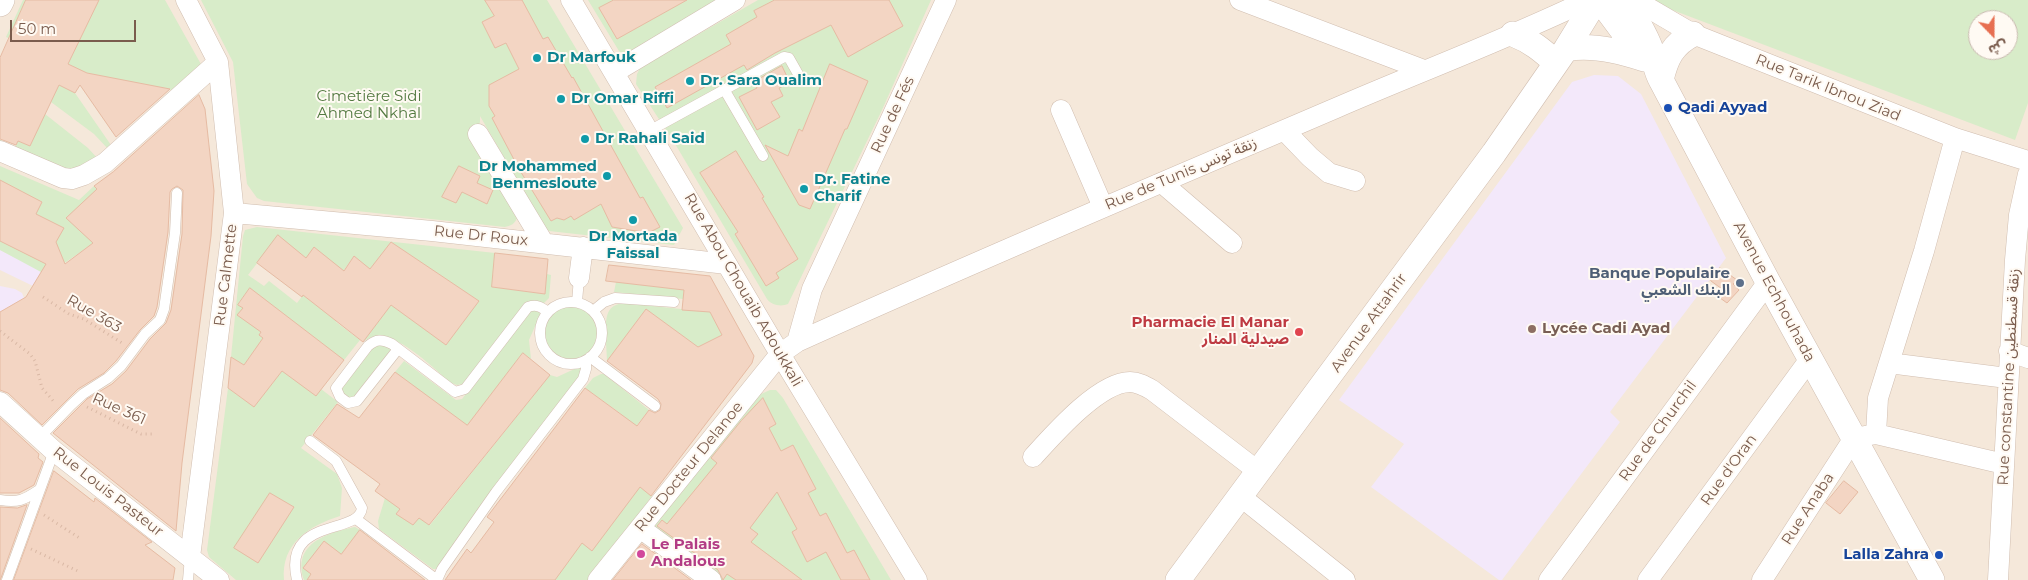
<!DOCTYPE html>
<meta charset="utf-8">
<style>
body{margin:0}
#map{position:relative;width:2028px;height:580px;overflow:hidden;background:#fdf6ec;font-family:Montserrat,"Noto Sans Arabic",sans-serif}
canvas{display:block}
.north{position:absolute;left:1968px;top:10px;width:50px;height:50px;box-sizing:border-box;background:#fffaf3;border:1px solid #cabbb1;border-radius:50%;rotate:158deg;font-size:14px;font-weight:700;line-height:20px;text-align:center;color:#7a5c4d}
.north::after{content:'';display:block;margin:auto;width:18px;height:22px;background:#e76f51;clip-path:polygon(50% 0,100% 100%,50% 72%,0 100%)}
.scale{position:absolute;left:10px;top:20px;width:126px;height:22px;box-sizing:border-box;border:2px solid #7a5c4d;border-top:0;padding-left:6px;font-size:15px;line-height:18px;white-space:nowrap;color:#7a5c4d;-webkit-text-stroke:4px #fffaf3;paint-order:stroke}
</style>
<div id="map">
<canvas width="2028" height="580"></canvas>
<div class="north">ش</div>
<div class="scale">50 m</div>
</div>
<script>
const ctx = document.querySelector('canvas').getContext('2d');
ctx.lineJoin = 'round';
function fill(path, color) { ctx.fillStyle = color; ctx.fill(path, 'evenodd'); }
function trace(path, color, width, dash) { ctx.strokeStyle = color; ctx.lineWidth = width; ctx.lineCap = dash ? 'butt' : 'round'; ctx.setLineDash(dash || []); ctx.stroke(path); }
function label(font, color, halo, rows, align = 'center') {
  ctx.font = font + ' Montserrat,"Noto Sans Arabic",sans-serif'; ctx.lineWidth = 4; ctx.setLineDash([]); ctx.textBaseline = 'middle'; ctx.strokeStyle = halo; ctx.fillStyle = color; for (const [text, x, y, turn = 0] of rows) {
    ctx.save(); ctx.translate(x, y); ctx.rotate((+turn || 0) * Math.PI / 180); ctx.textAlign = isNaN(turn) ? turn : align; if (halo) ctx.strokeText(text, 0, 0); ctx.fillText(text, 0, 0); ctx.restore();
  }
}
fill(new Path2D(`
 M0,0H2028V580H0ZM1978,20H2008V50H1978Z`), '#f5e8da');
fill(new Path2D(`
 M1594,75L1618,76L1641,94L1726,258L1610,412L1620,422L1502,580H1499L1371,487L1404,444L1339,400L1572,82Z
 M0,250L42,271L33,286L0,270Z
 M0,286L15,289L22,293L24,298L0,312Z`), '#f3e8fa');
fill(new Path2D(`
 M23,0H165L202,66L177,91L87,73L6,37Z
 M201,0H547L683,228L674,245L549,231L545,228L480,116V122L472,140L517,218C515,224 510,226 505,227L264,201L257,198L247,184L233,62Z
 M588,0H720L630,53H622L619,51Z
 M758,0H931L882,110L788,304C781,307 771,305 767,299L674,142L636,84L637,74L640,68Z
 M1646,0H2028V103L2015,140ZM1978,20H2008V50H1978Z
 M59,85L75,93L113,148L110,151L94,134L51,102Z
 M45,114L88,148L99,160L77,173L0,144V140L15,147L18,141L30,146Z
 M0,166L79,200L94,186L125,221L56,269L41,272L0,250Z
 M257,227L495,253L492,287L545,294L547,274L551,275L549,298L544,303L535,301L464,384L457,385L451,383C431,367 389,321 363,342L391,305L446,345L479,301L391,242L370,269L354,256L336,281L278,236L248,275L264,286L269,281L297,303L303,295L331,317L341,315L336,322L360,340L344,360L250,288L238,304L243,308L238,315L261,332L259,335L263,338L244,365L231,357L243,236L245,230Z
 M616,282L685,290L683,299L614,292Z
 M623,303L710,312L722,335L698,347L646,309L607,361C607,349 603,320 609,311C612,306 617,304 623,303Z
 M543 333a28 28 0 1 1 56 0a28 28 0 1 1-56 0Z
 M533,308L541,313L529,340L531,359L523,353L459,436L454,416L395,372L404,361L456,400L462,399Z
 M380,341L392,350L352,400L341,393L340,386L371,346Z
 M581,366L584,370L436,569H433L379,529L378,521L385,498L400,509L396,514L419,518L430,525L550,375L557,377Z
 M282,371L321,389L338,402L301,448L337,474L342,488L340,516C309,526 281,543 284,580H236L209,557L207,550L228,388L254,407Z
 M601,374H604L649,410L637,425L632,442L620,413L585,388L593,378Z
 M770,390H776L783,398L891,580H717L649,530L759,395Z
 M640,487L652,496L589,580H531Z
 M355,527L360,530L425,580H304C292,544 326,533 355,527Z`), '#d8ecc9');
const building = new Path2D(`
 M26,0H99L68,64L87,73L170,89L116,137L80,85L75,93L59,85L30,146L18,141L16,145L0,139V58Z
 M485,0H522L543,39L548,37L572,78L573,77L640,198L643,197L660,227L648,233L612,227L601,204L574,220L571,216L564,220L557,218L551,221L519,169L492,118L495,116L489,106V85L519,69L506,43L495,48L482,22L494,16Z
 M614,0H687L617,39L599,8Z
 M775,0H889L903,26L848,57L831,25L775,53L747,70L744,65L667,108L655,87L731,44L726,35L757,17L754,11Z
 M830,64L868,81L847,129H845L810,209L799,205L765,145L788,156L799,129L802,131Z
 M782,66L790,83L779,88L783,96L771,102L780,117L757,130L739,97L757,88L754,82Z
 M199,95L205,109L214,191L211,236L182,463L176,531L53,433L87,399L112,384L126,371L150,339L166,323L171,310L182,234L183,190L177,186L172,189L170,192L168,232L157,307L154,316L140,330L116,361L104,373L78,389L42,425L8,393L0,390V312L26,297L46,264L0,241V180L42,202L36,214L64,228L56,242L65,264L93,243L66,218L97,189L94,186L113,172Z
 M736,151L764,197L762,198L798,259L776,273L779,278L766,286L735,234L738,232L700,173Z
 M459,166L480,176L477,183L493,190L487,204L462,192L456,203L442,197Z
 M278,235L306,258L314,247L344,271L354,256L370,269L391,242L479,301L446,345L391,305L363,342L303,295L302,297L257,263Z
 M495,253L548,259L545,294L492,287Z
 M609,265L710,276L754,356L752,363L651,496L640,487L592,551L582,543L555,580H445L467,549L471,553L494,522L487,517L585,388L637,426L649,410L655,413L660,410L661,404L658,399L607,361L646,309L698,347L722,335L710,312L682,310L684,290L606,281Z
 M1720,268L1737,280L1733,284L1739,290L1727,303L1716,295L1722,289L1711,281Z
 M250,288L344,360L316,396L282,371L254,407L228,388L231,357L244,365L263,338L259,335L261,332L237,315L243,308L238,305Z
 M523,353L550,375L429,525L419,518L413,525L396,514L400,509L375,491L380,484L313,435L337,404L359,418L395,372L467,425Z
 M763,398L776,424L769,428L781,451L793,445L816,489L808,493L820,516L826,513L847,553L854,550L870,580H841L826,552L807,562L792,532L797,529L777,492L750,528L758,534L751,542L802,580H736L727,574L723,580L718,570L657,526L662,520L667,524L717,463L711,458L741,421Z
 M0,418L39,454L38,458L43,462L34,485L19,493H0Z
 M54,471L94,502L95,498L152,542L145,545L175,568L173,580H14Z
 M1844,481L1858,492L1840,514L1826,503Z
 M270,493L294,507L258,563L234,548Z
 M27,505L1,578L0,580V507L17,508Z
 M360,530L425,580H307L311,574L303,568L324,541L341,554Z
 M642,544L691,580H613Z`);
fill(building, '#f3d5c3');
trace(building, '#e6bba3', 1);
const service = new Path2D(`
 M724,89L763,156
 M649,131L784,57L789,58L802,81
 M540 333a31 31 0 1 1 62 0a31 31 0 1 1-62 0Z
 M577,302L579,278
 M593,311L604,302L615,298L674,302
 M398,349L357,401L348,403L340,397L336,388L368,346C376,339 382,339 392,344L455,392L465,389L528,307C537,304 541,307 548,312
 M590,357L655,406
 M40,437L71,405L83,394L108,378L121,366L145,334L160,320L164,309L175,233L177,193
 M0,500C18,503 24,500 39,490
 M356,519L437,580
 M7,580L54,451
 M188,580L190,557
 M297,580C282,516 359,536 362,508L336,461L310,441
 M437,580L442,569L496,492L583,379L586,369V361`);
const minor = new Path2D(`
 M186,0L218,62L234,213L190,557
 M571,0L780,354L917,580
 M1240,0L1424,70
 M1635,0L1693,34L1955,138L2028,161
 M615,72L735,0
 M1061,110L1103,207
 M1284,130L1310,157L1329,173L1355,181
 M478,134L543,242
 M0,151L63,178L72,179L84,175L105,163L218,62
 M1162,183L1232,243
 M234,213L432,231L727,264
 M579,278L583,247
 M797,342L812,289L946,0
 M2009,351L2028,358
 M1889,363L2007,378
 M0,402L54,451L219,580
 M1876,434L1878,398L1924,251L1955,138
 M1033,457C1053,435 1099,382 1130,382C1138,382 1145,386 1152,390L1259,472
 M1240,496L1345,580
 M640,528L711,580
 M598,580L780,354L797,342C976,261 1156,185 1336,108C1419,72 1505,40 1586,1
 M1549,580L1768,282
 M1648,580L1810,359
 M1762,580L1854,438L1876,434L2004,464
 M1998,580L2015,260L2019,215L2028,174`);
const tertiary = new Path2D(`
 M1625,0C1634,17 1647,35 1652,53C1655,63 1656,71 1661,80L1768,282L1932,580
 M0,4L2,0
 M1605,7L1640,54
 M1513,34C1531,41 1542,50 1556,63
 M1566,49C1591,44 1620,51 1644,59
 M1661,80C1666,58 1673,44 1693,34
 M1178,580L1494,153L1566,49L1593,5`);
trace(service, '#d1beb0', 11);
trace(minor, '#d1beb0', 21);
trace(tertiary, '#d1beb0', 26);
trace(new Path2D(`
 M43,297L69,314L84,319L122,343
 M0,331L30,354L35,361L42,388L55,403
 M87,407L141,434H153
 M44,515L81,539
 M31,549L80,572`), '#d9b8a5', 3, [1, 4]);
trace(service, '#fff', 10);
trace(minor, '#fff', 20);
trace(tertiary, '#fff', 25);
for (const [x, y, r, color] of [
 [537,58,5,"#0f9aa8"],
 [690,81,5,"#0f9aa8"],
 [561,99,5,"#0f9aa8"],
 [1668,108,5,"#1a4fb4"],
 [585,139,5,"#0f9aa8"],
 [607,176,5,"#0f9aa8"],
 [804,189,5,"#0f9aa8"],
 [633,220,5,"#0f9aa8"],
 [1740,283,5,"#5c6f8a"],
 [1532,329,5,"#8d6e63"],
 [1299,332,5,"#e0444e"],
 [641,554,5,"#d1479c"],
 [1939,555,5,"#1a4fb4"]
]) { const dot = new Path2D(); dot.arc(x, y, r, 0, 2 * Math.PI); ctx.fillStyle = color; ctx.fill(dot); trace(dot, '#fffaf3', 2); }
label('bold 15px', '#0d838f', '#fffaf3', [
 ["Dr Marfouk",547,58],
 ["Dr. Sara Oualim",700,81],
 ["Dr Omar Riffi",571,99],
 ["Dr Rahali Said",595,139],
 ["Dr Mohammed",597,167,"right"],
 ["Benmesloute",597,184,"right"],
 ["Dr. Fatine",814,180],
 ["Charif",814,197],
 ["Dr Mortada",633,237,"center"],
 ["Faissal",633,254,"center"]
], 'left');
label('15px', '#7a5c4d', '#fffaf3', [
 ["Rue Tarik Ibnou Ziad",1828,88,22],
 ["Rue de Fés",893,115,-65],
 ["Rue de Tunis زنقة تونس",1181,174,-23],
 ["Rue Dr Roux",481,236,6],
 ["Rue Calmette",226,275,-83],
 ["Rue Abou Chouaib Adoukkali",743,290,60],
 ["Avenue Echhouhada",1774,292,62],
 ["Rue 363",94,314,30],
 ["Avenue Attahrir",1369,323,-54],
 ["Rue constantine زنقة قسطنطين",2009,377,-87],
 ["Rue 361",119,409,24],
 ["Rue de Churchil",1658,431,-54],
 ["Rue Docteur Delanoe",689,467,-51],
 ["Rue d'Oran",1729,470,-54],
 ["Rue Louis Pasteur",108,492,38],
 ["Rue Anaba",1808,509,-57]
]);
label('15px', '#537a41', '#fffaf3', [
 ["Cimetière Sidi",369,97],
 ["Ahmed Nkhal",369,114]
]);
label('bold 15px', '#164399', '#fffaf3', [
 ["Qadi Ayyad",1678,108],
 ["Lalla Zahra",1929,555,"right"]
], 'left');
label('bold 15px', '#4e5e75', '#fffaf3', [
 ["Banque Populaire",1730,274],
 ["البنك الشعبي",1730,291]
], 'right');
label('bold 15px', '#be3a42', '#fffaf3', [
 ["Pharmacie El Manar",1289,323],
 ["صيدلية المنار",1289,340]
], 'right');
label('bold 15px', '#785e54', '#fffaf3', [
 ["Lycée Cadi Ayad",1542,329]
], 'left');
label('bold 15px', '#b23c85', '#fffaf3', [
 ["Le Palais",651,545],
 ["Andalous",651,562]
], 'left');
</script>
